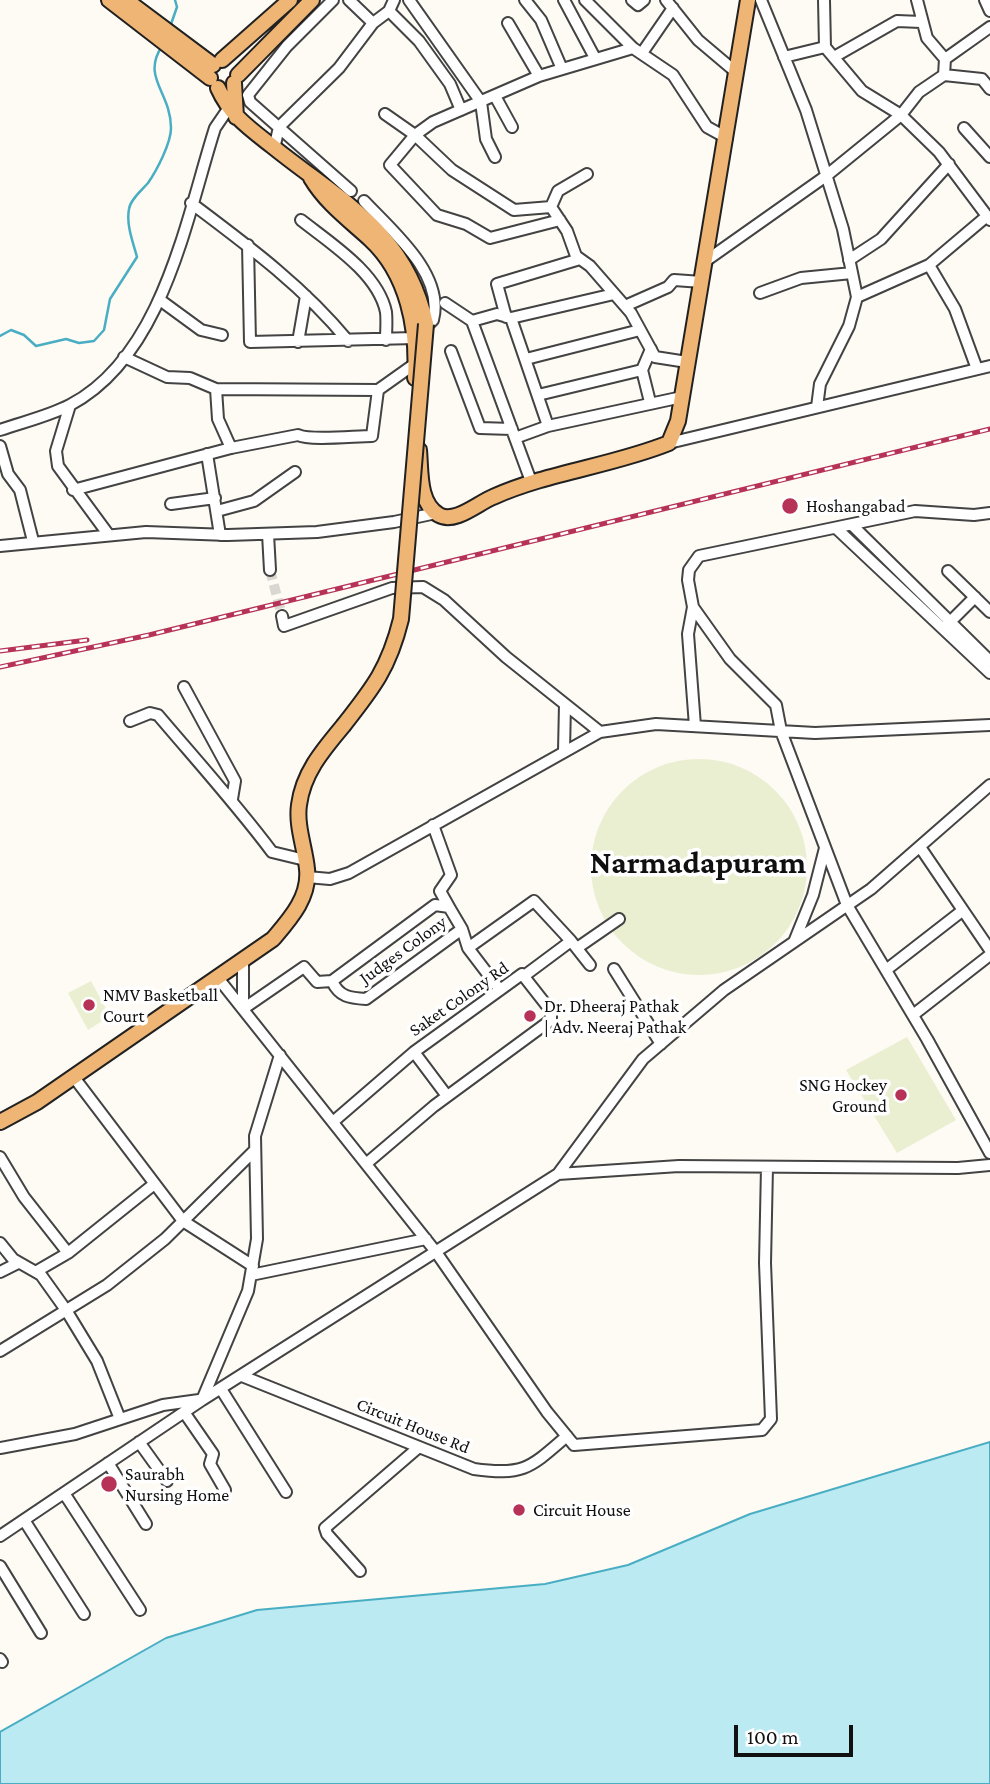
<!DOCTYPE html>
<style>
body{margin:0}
#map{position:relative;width:990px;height:1784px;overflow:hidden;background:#fefaf4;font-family:"Crimson Pro",serif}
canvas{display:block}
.scale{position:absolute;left:734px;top:1725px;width:119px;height:32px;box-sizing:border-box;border:4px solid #101010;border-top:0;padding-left:9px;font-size:21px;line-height:24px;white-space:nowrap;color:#101010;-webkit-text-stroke:5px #fff;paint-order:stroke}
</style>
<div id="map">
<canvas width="990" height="1784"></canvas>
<div class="scale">100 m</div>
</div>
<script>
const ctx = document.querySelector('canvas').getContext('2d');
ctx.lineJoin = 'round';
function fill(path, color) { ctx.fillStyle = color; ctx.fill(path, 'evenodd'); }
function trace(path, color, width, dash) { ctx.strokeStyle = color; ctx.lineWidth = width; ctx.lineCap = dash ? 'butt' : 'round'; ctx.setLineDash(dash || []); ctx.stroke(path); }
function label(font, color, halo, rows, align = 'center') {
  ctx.font = font + ' "Crimson Pro",serif'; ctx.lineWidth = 7; ctx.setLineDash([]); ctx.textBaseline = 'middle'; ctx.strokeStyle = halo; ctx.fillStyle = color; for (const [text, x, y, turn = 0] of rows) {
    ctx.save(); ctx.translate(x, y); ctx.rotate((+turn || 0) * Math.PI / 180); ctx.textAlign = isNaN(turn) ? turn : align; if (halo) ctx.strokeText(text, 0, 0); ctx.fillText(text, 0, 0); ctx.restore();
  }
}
fill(new Path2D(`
 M591 867a108 108 0 1 1 216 0a108 108 0 1 1-216 0Z
 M91,981L110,1016L88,1030L68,993Z
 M907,1037L956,1120L897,1153L846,1070Z`), '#ebefd1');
const water = new Path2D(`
 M990,1442V1784H0V1732L166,1638L257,1610L545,1584L628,1565L750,1514Z`);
fill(water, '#bceaf2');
trace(water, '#49aec3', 2);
trace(new Path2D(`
 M170,27L177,7L175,0
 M0,336L11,330L24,335L36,346L66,339L79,343L94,341L104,330L110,299L137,257C133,242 126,225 129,209C130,200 142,190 148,183C157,170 171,143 171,128C171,92 141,78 162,46`), '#49aec3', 2.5);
trace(new Path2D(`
 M270,570L282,616`), '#dad7d2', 10, [10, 5]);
const minor = new Path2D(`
 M333,0L287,46L248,95L250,102L351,191
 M349,0L373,23
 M394,0L389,11L419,41L450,84L461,110
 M409,0L481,102L486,139L495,157
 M525,0L541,20L562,69
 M564,0L595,58
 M585,0L633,48L673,75L707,127L727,138
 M632,0L638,5L644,0
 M666,0L698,40L737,73
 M761,0L806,110L843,229L857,297L849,326L820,384L817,407
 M824,0L825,47L862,91L901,115L939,152L990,220
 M917,0L927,38L945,59
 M985,0L990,11
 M508,23L539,76
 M642,53L673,8
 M784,57L825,47
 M834,57L897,21L921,22
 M944,75L982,79L990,89
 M495,96L512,127
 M385,114L415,135L452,170L514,210L551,207L567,231L576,256L590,266L631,313L655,357L687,362
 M964,128L990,157
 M274,149L279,127L339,68L373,23L389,11
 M191,203C247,245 304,287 348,341
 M551,207L558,191L587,174
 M301,220C330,243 378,273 386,312C387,321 386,331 386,340
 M560,220L490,238L466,224L437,215L390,165L415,135L433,122L539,76L633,48
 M248,245L250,342L415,338L433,320C445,274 391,230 364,201
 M707,260L826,176L901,115L919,92L944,75L945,59L990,27
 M849,260L881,239L949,164
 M929,265L955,309L977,369
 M760,293L801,278L852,273
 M857,297L929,265L987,216
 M160,300L201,330L222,335
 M445,303L472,321L532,484
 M625,306L668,287L674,280L702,282
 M506,317L497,284L580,259
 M511,318L548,426L515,438
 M472,321L497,314L511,318L614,294
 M298,342L306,296
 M451,351L480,428L512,429
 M124,357L167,377L190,378L216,389L378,390
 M526,359L640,330
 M642,370L650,402
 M216,389L218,419L231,448
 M538,395L642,370L651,349
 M70,405L56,451L58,466L108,534
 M548,426L682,397
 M0,430C23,422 49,416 70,405C163,356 186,219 215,128L228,109
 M669,443L990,366
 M0,446L8,474L20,490L33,541
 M207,454L220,535
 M73,490L231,448L298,435C310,441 355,436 372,436L378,390L416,363
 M171,504L215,498
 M217,511L254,501L295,472
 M990,513L974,515L915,511L699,556L689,570L688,580L693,607L730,659L776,705L781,731L847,905L927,1039L990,1153
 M852,525L990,661
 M836,528L990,673
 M268,534L270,570
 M0,546L146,532L228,535L317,532L394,522L436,513
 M948,571L990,612
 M693,607L688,634L695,726
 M282,616L284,626L392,588L423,587L444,600L506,657L600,732
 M947,625L975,597
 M184,687L235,781L232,799
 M130,721L150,713L158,715C197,761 236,804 272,852L305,860
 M564,751L565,704
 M433,825L451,875L440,891L449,907
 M920,847L990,950
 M307,877L330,879L349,873L600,732L656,724L815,733L990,725
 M462,929L468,948L500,990
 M794,942L813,895L825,848
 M468,948L534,901L571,941
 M577,948L619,919
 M243,960V1009L304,967L317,982L332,981L435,905L449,907L462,929L366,999C350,998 339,997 332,981
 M614,969L661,1044
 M886,970L962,911
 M524,976L571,941L590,965
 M218,978L436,1252L547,1412L574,1445L762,1430L771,1419L765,1263L767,1167
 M913,1015L990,955
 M73,1076L183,1221L253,1266
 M334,1121L414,1052
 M0,1157L24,1197L68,1253
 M367,1163L434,1106L551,1020V1011L522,974L414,1052L447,1096
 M558,1174L643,1059L724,990L871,889L990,785
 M0,1243L13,1259L41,1275L66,1310L97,1361L120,1419
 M37,1271L68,1253L153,1185
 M0,1272L18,1263
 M251,1275L426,1239
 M0,1351L107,1285L165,1239L255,1150
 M242,1376L474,1469C524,1476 530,1468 567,1436
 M221,1389L286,1492
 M202,1400L248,1291L257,1239L255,1136L280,1055
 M184,1412L213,1454L210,1464L225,1490
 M139,1442L167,1481
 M0,1448L75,1434L163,1405L199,1400
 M108,1463L146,1524
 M64,1493L140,1610
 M24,1520L84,1614
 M0,1536L202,1400L558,1174L679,1166L958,1168L990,1165
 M0,1566L41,1633
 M360,1571L327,1534L325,1528L419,1447
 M0,1659L2,1662`);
const major = new Path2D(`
 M109,0L210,78
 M126,0L213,65
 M222,60L290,0
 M238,75L312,0
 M234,83L236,117
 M218,88C230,115 249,128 272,146C340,201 406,231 426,324
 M311,178C326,203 348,219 370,239C408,274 418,329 415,378
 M419,450C421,471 418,503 439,515C455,524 478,503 493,497C549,472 612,466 669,443L678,421L748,0
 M0,1122L37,1102L273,939C290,919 310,897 307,869C305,848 296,826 299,805C303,773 323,750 343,726`);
trace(minor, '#434343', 14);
trace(major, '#212121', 18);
trace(minor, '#fff', 10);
trace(major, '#eeb575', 14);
const rail = new Path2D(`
 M0,651L87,640
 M0,667L149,635L990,429`);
trace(rail, '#b63256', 5);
trace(rail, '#fff', 2.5, [8]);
const majorBridge = new Path2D(`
 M343,726C373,688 389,668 401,619L426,324`);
trace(majorBridge, '#212121', 18, []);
trace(majorBridge, '#eeb575', 14);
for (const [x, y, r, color] of [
 [790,506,9,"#b63256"],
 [89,1005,7,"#b63256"],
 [530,1016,7,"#b63256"],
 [901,1095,7,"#b63256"],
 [109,1484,9,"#b63256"],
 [519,1510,7,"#b63256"]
]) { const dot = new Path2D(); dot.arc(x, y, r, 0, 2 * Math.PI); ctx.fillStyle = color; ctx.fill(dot); trace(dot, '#fff', 2.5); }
label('18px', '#101010', '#fff', [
 ["Hoshangabad",806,506],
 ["NMV Basketball",103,995],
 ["Court",103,1016],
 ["Dr. Dheeraj Pathak",544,1006],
 ["| Adv. Neeraj Pathak",544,1027],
 ["SNG Hockey",887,1085,"right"],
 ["Ground",887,1106,"right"],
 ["Saurabh",125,1474],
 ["Nursing Home",125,1495],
 ["Circuit House",533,1510]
], 'left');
label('18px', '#101010', '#fff', [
 ["Judges Colony",403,950,-36],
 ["Saket Colony Rd",459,999,-35],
 ["Circuit House Rd",413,1426,22]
]);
label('bold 32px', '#101010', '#fff', [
 ["Narmadapuram",698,863]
]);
</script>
